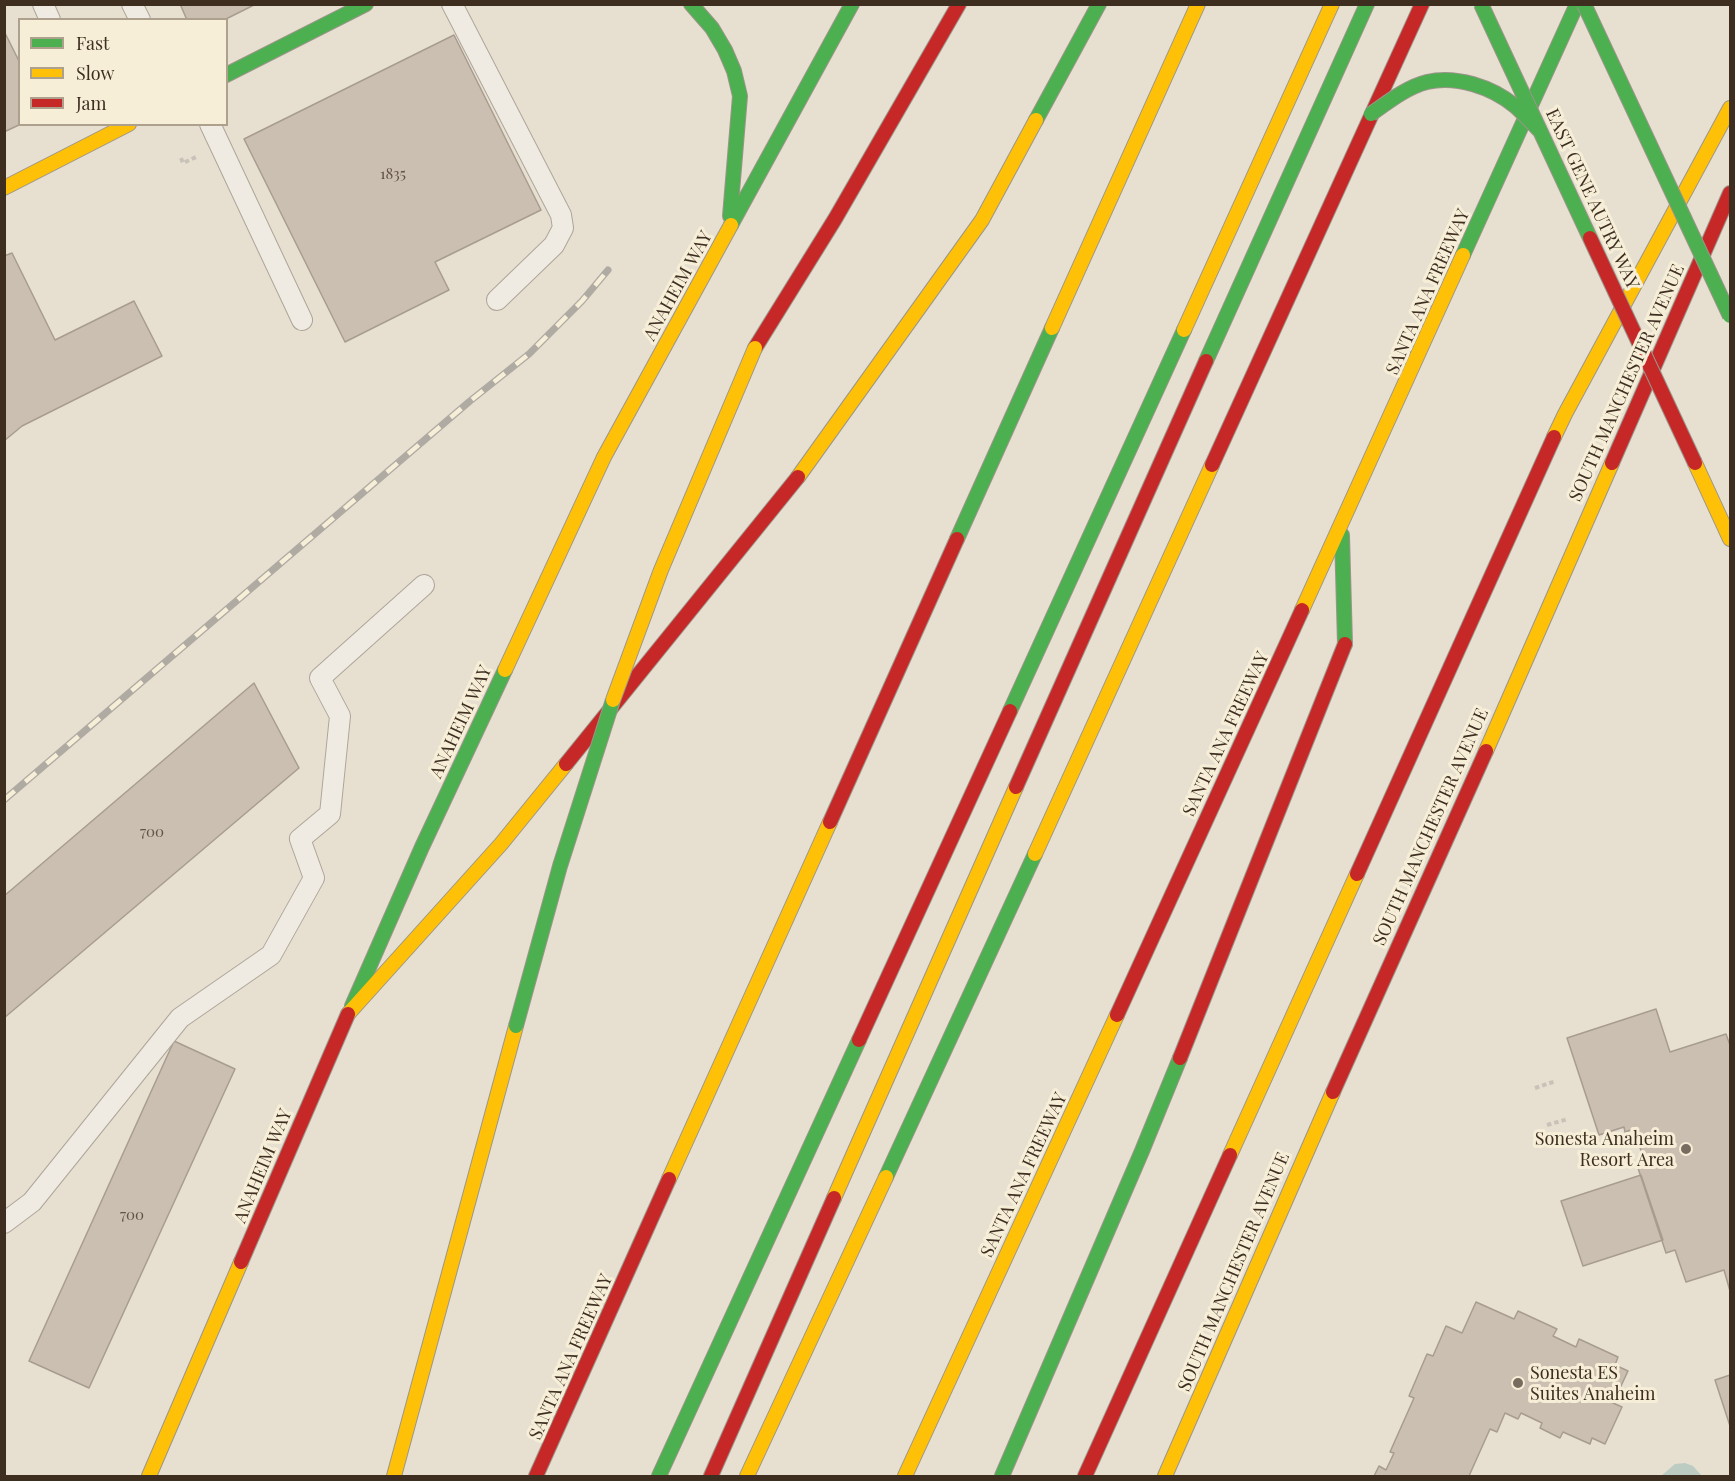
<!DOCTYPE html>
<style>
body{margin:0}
#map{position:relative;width:1735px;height:1481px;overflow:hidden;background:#e7e0d1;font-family:"Playfair Display",serif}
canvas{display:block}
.frame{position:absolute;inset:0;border:6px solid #3d2e20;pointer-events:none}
.legend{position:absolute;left:18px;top:18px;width:210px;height:108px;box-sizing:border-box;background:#f7eed8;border:2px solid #ada18e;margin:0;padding:8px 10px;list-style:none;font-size:18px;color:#3d2e20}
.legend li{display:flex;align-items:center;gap:12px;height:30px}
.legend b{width:30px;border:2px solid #ada18e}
</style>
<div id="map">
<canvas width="1735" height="1481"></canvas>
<div class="frame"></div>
<ul class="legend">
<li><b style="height:8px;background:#4caf50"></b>Fast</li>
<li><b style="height:8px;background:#ffc107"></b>Slow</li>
<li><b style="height:8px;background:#c62828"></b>Jam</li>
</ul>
</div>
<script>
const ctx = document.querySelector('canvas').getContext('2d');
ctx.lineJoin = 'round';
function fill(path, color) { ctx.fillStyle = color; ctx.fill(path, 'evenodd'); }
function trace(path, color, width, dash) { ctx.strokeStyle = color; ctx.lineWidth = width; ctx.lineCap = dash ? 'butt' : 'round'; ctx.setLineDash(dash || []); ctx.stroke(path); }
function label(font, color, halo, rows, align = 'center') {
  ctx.font = font + ' "Playfair Display",serif'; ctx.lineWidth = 6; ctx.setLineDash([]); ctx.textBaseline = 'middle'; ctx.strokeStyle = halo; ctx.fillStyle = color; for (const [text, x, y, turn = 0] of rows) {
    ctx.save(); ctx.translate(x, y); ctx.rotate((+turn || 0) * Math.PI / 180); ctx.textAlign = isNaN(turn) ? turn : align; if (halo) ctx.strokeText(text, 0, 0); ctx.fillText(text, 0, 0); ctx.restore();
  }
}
fill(new Path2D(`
 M1685,1463L1693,1466L1702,1476H1661L1675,1464Z`), '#bcccc2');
const building = new Path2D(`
 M180,4H256L224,20H187Z
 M4,31L20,63L21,124L4,132Z
 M454,35L541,210L435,262L449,290L345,342L244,139Z
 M12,253L55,340L134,301L162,356L22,426L4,441V256Z
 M254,683L299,768L4,1018V896Z
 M1656,1009L1670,1052L1726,1034L1730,1045V1291L1724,1270L1686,1282L1675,1250L1666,1253L1637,1165L1645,1163L1634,1129L1625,1132L1624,1127L1599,1135L1567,1038Z
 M174,1041L235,1069L89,1388L29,1361Z
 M1641,1175L1663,1240L1583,1266L1561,1201Z
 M1476,1302L1514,1319L1518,1311L1557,1329L1553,1336L1576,1347L1579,1339L1618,1357L1615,1365L1628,1371L1613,1403L1622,1407L1605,1444L1592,1438L1590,1444L1563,1432L1560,1438L1540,1428L1542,1423L1521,1413L1518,1419L1505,1413L1497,1432L1490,1429L1469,1476H1374L1379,1466L1386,1470L1394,1453L1390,1452L1414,1398L1409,1396L1427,1354L1433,1356L1446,1326L1462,1333Z
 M1730,1375V1426L1715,1380Z`);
fill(building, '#cbbfb2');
trace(building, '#a89c90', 1.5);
const lane = new Path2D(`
 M43,4L50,20
 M132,4L140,20
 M452,4L561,215L563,228L554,245L497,300
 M210,124L302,320
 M4,1223L32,1202L180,1018L271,955L314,878L300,839L330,814L340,716L320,678L424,585`);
const fast = new Path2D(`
 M691,4L712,28L725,50L734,71L740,96L730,216
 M226,75L366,4
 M1036,120L1099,4
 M731,225L852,4
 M1463,255L1577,4
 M1206,361L1367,4
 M1342,535L1345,644
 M957,539L1052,328
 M1010,711L1184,330
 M352,1006L422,847L505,670
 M886,1177L1035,854
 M659,1476L859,1040
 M1002,1476L1142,1151L1180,1058`);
const slow = new Path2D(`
 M4,188L129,124
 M1052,328L1198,4
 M1184,330L1332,4
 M1554,437L1565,414L1730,108
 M1695,463L1730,539
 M798,477L982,220L1036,120
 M1302,610L1463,255
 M505,670L604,457L731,225
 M1486,751L1612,463
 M1035,854L1212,465
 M348,1014L501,844L566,764
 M1230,1155L1357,874
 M669,1179L830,822
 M834,1198L1016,787
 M149,1476L241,1262
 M394,1476L516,1026
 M747,1476L886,1177
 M905,1476L1117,1015
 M1165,1476L1333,1092`);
const jam = new Path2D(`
 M755,348L835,219L959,4
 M1612,463L1730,193
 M1212,465L1422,4
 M566,764L798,477
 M1016,787L1206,361
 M830,822L957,539
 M1357,874L1554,437
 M1117,1015L1302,610
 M859,1040L1010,711
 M1180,1058L1345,644
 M1333,1092L1486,751
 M241,1262L348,1014
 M536,1476L669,1179
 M711,1476L834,1198
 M1085,1476L1230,1155`);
trace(lane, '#ada599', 22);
trace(fast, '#9c958a', 16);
trace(slow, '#9c958a', 16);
trace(jam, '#9c958a', 16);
trace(new Path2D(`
 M181,158L183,163L196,157
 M1535,1088L1556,1081
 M1547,1125L1568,1119`), '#c8c2b9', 4, [4.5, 3]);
trace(lane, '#efebe3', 20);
trace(fast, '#4caf50', 14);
trace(slow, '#ffc107', 14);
trace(jam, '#c62828', 14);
const rail = new Path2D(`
 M4,800L470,401L529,354L582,301L608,270`);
trace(rail, '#afaaa2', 7);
trace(rail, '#f7eed8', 4.5, [14]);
const fastBridge = new Path2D(`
 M1481,4L1590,238
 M1584,4L1730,316
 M1371,114C1388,102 1407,87 1427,82C1456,75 1492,87 1515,106C1524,114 1532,123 1541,132
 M516,1026L560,866L613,700`);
const slowBridge = new Path2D(`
 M613,700L661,570L755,348`);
const jamBridge = new Path2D(`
 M1590,238L1695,463`);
trace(fastBridge, '#9c958a', 16, []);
trace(slowBridge, '#9c958a', 16, []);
trace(jamBridge, '#9c958a', 16, []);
trace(fastBridge, '#4caf50', 14);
trace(slowBridge, '#ffc107', 14);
trace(jamBridge, '#c62828', 14);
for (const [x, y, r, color] of [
 [1686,1149,6,"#786c5e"],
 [1518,1383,6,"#786c5e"]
]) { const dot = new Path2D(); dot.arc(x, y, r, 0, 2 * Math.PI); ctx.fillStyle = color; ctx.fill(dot); trace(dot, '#f7eed8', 2); }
label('15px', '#605244', null, [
 ["1835",393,174],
 ["700",152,832],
 ["700",132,1215]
]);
label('18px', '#3d2e20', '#f7eed8', [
 ["EAST GENE AUTRY WAY",1592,199,65],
 ["ANAHEIM WAY",678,286,-61],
 ["SANTA ANA FREEWAY",1428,292,-66],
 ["SOUTH MANCHESTER AVENUE",1627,383,-66],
 ["ANAHEIM WAY",461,722,-65],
 ["SANTA ANA FREEWAY",1226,734,-65],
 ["SOUTH MANCHESTER AVENUE",1431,827,-66],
 ["ANAHEIM WAY",263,1166,-67],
 ["SANTA ANA FREEWAY",1024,1175,-65],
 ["SOUTH MANCHESTER AVENUE",1234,1272,-67],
 ["SANTA ANA FREEWAY",571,1357,-66]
]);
label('18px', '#3d2e20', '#f7eed8', [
 ["Sonesta Anaheim",1674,1139],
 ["Resort Area",1674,1160],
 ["Sonesta ES",1530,1373,"left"],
 ["Suites Anaheim",1530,1394,"left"]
], 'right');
</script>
